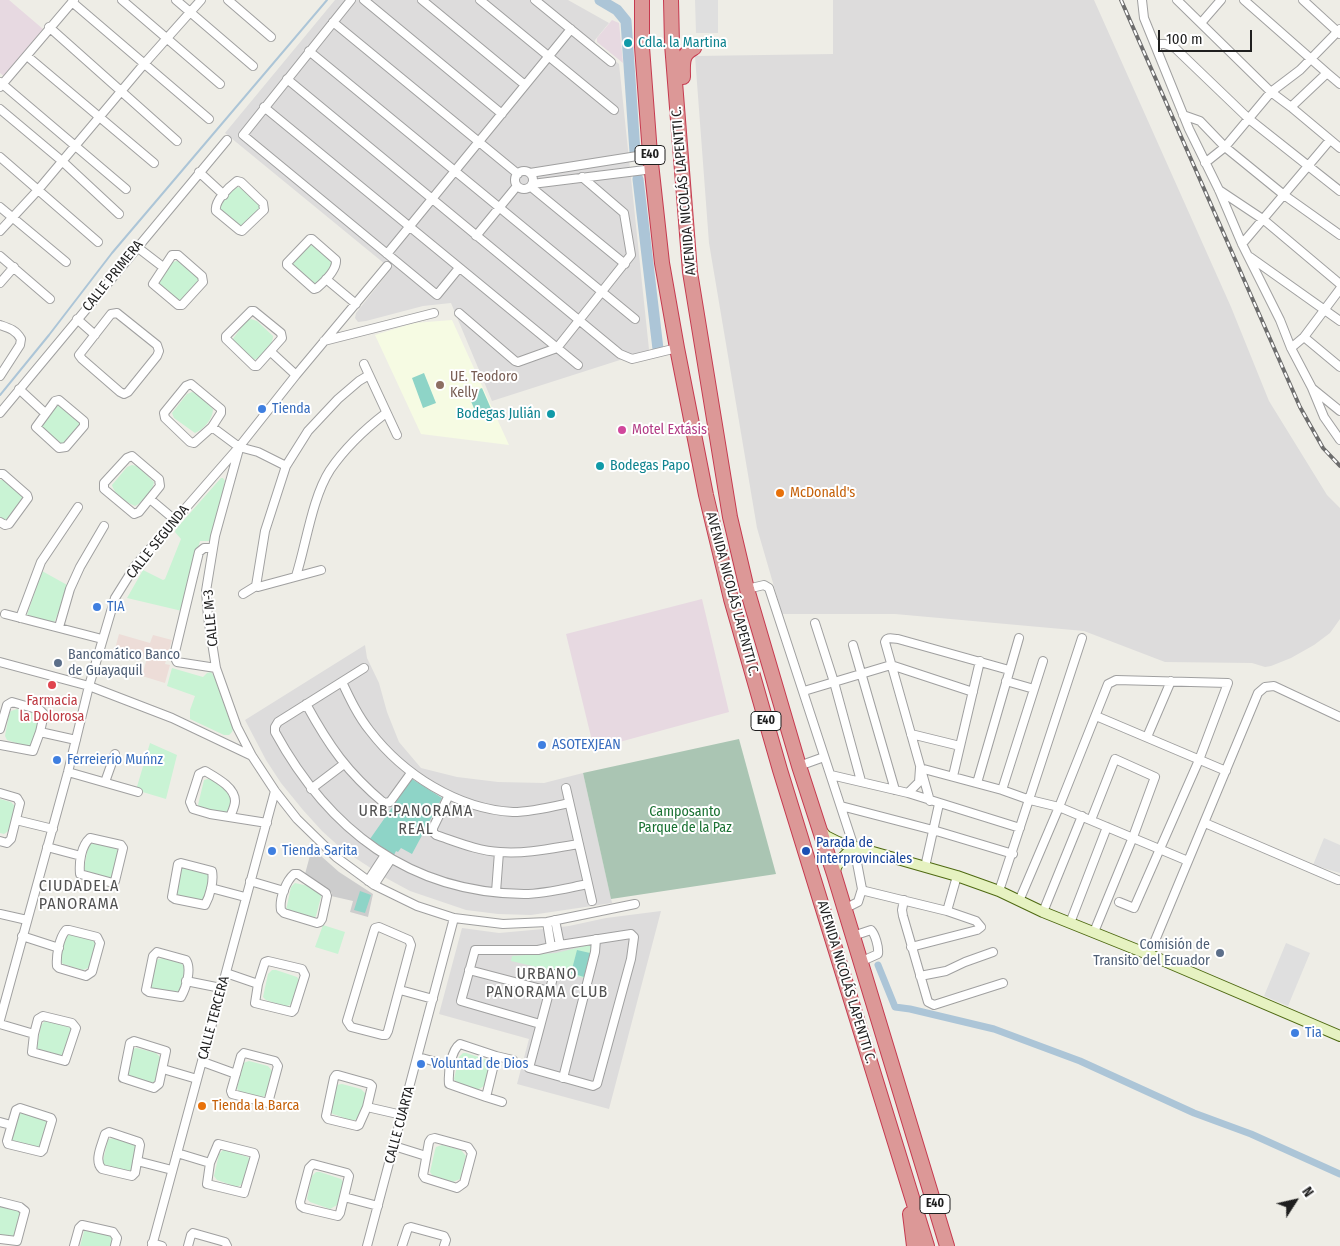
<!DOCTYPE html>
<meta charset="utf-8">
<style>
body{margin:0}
#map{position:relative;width:1340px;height:1246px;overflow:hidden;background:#eeede6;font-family:"Fira Sans Condensed",sans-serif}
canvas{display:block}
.north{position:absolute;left:1270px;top:1176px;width:50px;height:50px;-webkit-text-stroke:4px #fff;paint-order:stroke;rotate:55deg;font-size:14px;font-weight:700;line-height:20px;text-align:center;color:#1f1f1f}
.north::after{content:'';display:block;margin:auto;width:18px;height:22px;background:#1f1f1f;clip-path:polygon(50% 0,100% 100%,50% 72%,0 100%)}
.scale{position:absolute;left:1158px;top:30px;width:94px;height:22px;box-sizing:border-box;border:2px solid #1f1f1f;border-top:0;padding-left:6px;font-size:15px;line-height:18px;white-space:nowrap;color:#1f1f1f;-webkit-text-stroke:4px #fff;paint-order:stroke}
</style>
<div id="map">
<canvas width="1340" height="1246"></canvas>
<div class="north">N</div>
<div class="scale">100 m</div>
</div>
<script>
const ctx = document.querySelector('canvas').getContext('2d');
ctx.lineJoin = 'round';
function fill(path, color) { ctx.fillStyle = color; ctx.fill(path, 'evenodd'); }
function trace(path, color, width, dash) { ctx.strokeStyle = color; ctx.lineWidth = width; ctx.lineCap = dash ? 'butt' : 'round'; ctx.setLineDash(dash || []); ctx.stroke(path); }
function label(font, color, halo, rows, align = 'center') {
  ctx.font = font + ' "Fira Sans Condensed",sans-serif'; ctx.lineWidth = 4; ctx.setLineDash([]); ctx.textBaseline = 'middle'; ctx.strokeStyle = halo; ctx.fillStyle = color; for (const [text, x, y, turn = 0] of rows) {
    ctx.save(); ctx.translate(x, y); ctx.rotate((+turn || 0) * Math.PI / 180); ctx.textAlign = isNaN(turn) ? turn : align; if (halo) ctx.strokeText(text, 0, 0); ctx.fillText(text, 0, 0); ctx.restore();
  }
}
fill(new Path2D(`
 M335,0H568L609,23L595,40V44L619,64L650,359L635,362L623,359L492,401L451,303L423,306L366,321L358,322L355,318L356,313L391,269L225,133Z
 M833,0H1094L1231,307L1269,401L1327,495L1340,508V619L1330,633L1314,645L1291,658L1271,666L1265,667L1252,663L1165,662L1084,631L895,614H782L757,528L709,243L695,56L833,54Z
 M365,645L367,658L379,683L387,712L399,742L421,768L457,777L498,782L544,783L583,773L612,903L531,915L498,914L466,910L410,891L386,878L343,850L322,831L303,810L281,783L266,760L245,720Z
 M661,911L609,1109L517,1084L529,1039L439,1014L462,928L499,933L543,929L569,926L606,918Z`), '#dddcdc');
fill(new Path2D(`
 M119,634L150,643L153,635L172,640L165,664L170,665L165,683L142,676L147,658L115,649Z`), '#edddd8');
fill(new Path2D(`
 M0,0H9L43,29L4,76L0,73Z
 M612,20L619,23L623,63L597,42V38Z
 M702,599L729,712L594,749L566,634Z`), '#e7d9e1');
fill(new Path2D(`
 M452,320L509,445L421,434L375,335L414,323Z`), '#f6fbe3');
fill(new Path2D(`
 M312,848L339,872L373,894L368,917L350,912L353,901L331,896L332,893L305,874Z`), '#cdcdcd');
fill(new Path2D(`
 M739,739L776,874L611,899L583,773Z`), '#aac5b3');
fill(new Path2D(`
 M238,187L243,189L260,204L259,211L241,228L220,213L219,205L233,189Z
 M311,244H314L333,261V265L319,283L314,285L292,265L309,245Z
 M180,260L197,274L200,280L181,301C173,298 160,289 158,281L173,262Z
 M251,319L257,321L273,336C273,345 263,357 254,360L251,359L232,340L246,321Z
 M192,392L197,394L213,409C213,419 203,430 195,433L174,418L172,413L187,394Z
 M56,405H61L80,422V425L67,443L61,446L40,431V423Z
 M132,465L137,466L154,482C153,491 143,502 135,506C127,503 114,494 112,485L127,467Z
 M221,478H223L225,481L211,541H200L182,611L127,598L143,570L163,580L165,579L181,539L175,532L176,529Z
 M0,480H4L24,496V500L7,520L0,519Z
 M42,571L69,586L54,623L27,615Z
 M172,668L203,677L207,673L211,672L214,676L233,729L232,732L229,735H224L190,719V710L195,696L167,686Z
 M17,709L36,714L41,720L32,745L28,747L7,740L5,736L9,714L11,711Z
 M150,743L177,755L166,799L136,790Z
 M211,778L229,783L234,789L228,812L226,814L201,809L198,805L204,780Z
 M0,799L11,802L16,807L10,830L4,834L0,833Z
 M96,842L115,847L120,853L114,876L107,879L87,873L84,869L88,847L90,844Z
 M184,866L209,873L211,876L205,899L202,901L178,896L175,893L181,868Z
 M295,883L317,888L322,893L316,916L314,918L289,913L286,910L291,887Z
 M323,925L345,932L338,954L315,947Z
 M69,934C78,935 91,935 96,944L90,967L83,970L63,964L60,960L65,938Z
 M589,945L591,946L593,950L584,978L511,961L512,956L556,953Z
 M162,958L181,963L186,968L180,991L173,995L152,988L150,985L156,960Z
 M272,970H276L297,977L299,980L293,1003L286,1007L266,1000L263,997L268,974Z
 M45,1021H49L71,1028L72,1031L64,1056L60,1058L39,1051L37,1048L41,1025Z
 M137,1048L156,1053L161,1058L155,1081L148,1085L125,1075L131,1049Z
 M463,1053H466L488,1060L490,1063L484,1086L477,1090L457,1083L454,1079L459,1057Z
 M249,1061L268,1066L273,1072L267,1095L260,1098L239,1092L237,1088L243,1063Z
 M342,1084L361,1089L366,1094L360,1117L353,1121L333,1114L330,1111L336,1085Z
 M21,1113H24L46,1120L48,1123L40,1148L15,1143L12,1140L18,1114Z
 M115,1138L136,1145L132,1171L130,1173L105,1168L102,1165L108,1139Z
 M442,1145L461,1150L466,1156L460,1179L453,1182L433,1176L430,1172L435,1150L436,1147Z
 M223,1150H226L248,1157L250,1160L244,1183L237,1187L217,1180L214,1176L219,1154Z
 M316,1172H320L341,1179L343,1182L337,1205L330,1209L310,1202L307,1199L312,1176Z
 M0,1203L18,1208L23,1213L15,1238L0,1237Z
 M85,1228L110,1232L115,1237L113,1246H80Z`), '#c9f3d4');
fill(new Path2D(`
 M424,373L436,403L423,408L412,378Z
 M482,388L492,411L478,418L468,394Z
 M412,779L442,798L412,854L401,848L398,852L396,851L394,855L370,839Z
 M360,891L371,895L365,913L354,910Z
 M577,950L590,953L584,977L571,973Z`), '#8ed4c7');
fill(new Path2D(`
 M695,0H718V33H696Z
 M1324,838L1340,845V873L1313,865Z
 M1286,943L1310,953L1288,1006L1264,996Z`), '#dfdfdf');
trace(new Path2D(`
 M0,395L49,335L112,253L327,0`), '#acc5d7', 2);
trace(new Path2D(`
 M878,965L895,1007L910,1009L994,1029L1080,1061L1194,1113L1251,1134L1340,1174`), '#acc5d7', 7);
trace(new Path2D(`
 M600,0L617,10L626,21L635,152
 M638,179L658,349`), '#acc5d7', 11);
const street = new Path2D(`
 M122,0L220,84
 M176,0L253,66
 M228,0L271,37
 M351,0L243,135L437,295L459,268
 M364,0L502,114
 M422,0L525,85
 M480,0L614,110
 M535,0L611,62
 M1142,0L1144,18L1189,129L1219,190L1242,244L1280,320L1291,348L1312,388L1324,417L1340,440
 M1177,0L1271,92L1291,107L1327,73L1340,84
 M1244,0L1327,73
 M1303,0L1340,34
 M72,2L209,119
 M333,22L518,174
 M1201,23L1221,0
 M49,27L177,141
 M1156,44H1165L1175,48L1249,119L1340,191
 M309,51L635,319
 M27,56L154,163
 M287,79L620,354L632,359L677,348
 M0,82L126,189
 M0,87L74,0
 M264,107L578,365
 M1291,107L1340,148
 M0,109L62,161L119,214
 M1183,115L1200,121L1225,147L1284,195L1340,235
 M0,157L98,242
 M1205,163L1225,147L1271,92L1300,70L1340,29
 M515 180a9 9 0 1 1 18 0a9 9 0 1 1-18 0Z
 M199,172L224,195
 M530,173L650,154
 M237,181L241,182L263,203L264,210L242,231L239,230L216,211C214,201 229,187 237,181Z
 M532,184L653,169
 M531,187L625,264
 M1219,190L1264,220L1340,284
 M0,207L66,262
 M0,231L38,190L144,64L201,0
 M476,236L517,186
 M310,239H312L336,260C337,270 324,282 317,288L314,289L287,265V263Z
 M1242,244L1330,140
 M137,247L163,267
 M387,254L571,29
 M172,255H178L202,276L203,282L182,305H178L153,284Z
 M0,256L50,299
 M1250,257L1340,321
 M326,279L356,304
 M0,283L14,267
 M251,311H254L281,333L282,338L257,366H254L226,339V336Z
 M117,313L157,345L159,351L157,356L128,392L124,394L120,392L82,359L79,355L111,314Z
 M459,313L515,361L518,362L557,348L631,255L624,213L582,177
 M77,319L95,335
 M0,325C9,328 16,330 21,339L20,345L0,376
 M1304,337L1340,367
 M324,341L434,313
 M1291,348L1304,337L1340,289
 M271,352L296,375
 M364,364L397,435
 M191,384L221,409V413L212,427L194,443L190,442L165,418L164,413L186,386Z
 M19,389L45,413
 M1313,389L1340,411
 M59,400L84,421V426L66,447L59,448L36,427L55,401Z
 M0,413L227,140
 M212,427L239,447L258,452L286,466
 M239,449L215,536L206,591L208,617L216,668L237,727L252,756L275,791L297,819L336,857L374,885L417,906L454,918L503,924L547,922L635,904
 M132,456L159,479L160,486L139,512L134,514L104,489V483L127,458Z
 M0,474H3L27,495L28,498L9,524L5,525L0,522
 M150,499L175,520
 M213,548H204L199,552L174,656L177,662L216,668
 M296,576C306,545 312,498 330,470C345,448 365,429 386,413
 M256,586L265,531L286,466L308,431L338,399L359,381L369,375
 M747,589L764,585L769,588L854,847L862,889L865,891L947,911L976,921L981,927L977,930L911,947
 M243,594L256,586L258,587L321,570
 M5,614L102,639
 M20,618L41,562L78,507
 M815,623L834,682L861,781
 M59,627L70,589L80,567L104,526
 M853,645L895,790
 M0,662L89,686L172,718L252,756
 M364,668L278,722L275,727V732C328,829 409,893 524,894C545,894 567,888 588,884
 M1006,681L1034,689
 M342,682C350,699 358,716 370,731C403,774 457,809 513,812C531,812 551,807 569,803
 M804,691L891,665L973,692
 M306,704C329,746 347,772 384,803L390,802L411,773
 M1096,716L1226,771
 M0,729L7,705L12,702L40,710L44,714L40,732L33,751L0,745
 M40,732L76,740
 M911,734L960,746
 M1147,737L1171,681
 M799,766L824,757
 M68,772L138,792
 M831,775L908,793L1020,828
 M953,776L980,661
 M105,782L115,754
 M977,783L1019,638
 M566,788L592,901
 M311,789L344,764
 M1002,790L1043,661
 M0,793L17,798L20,803L11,839L7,843L0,841
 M908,793L919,782L920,768L1002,790L1030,800L1059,807L1188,861
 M449,795L433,828V832L436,835C457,842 478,851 500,852C527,854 553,848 579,844
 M930,801L885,642C887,636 893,639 898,639L1009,670
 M841,806L933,830L1013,854
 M230,817C232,812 235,806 235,801C235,787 215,777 205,771L199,774L190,802L193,809L210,814L267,823
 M16,820L53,829
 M1091,820L1115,759L1155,777L1133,837L1094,932
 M1205,823L1338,880
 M90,838L121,845L123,848L115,881L113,883L80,874C79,862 81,846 90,838Z
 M47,847L81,856
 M181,863L212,871C214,881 210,896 205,905L175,899L172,897L178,864Z
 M925,867L939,804
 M294,874H298L326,893L327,896L322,919L320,922L317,923L284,913L281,910C279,899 286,881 294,874Z
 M250,881L284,891
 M368,881L385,855
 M374,885L391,859
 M211,888L245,897
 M999,891L1082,638
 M496,892L499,852
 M904,900L902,910L903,916L928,1002L934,1005L1003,983
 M1019,901L1059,807L1108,684L1116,680L1228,683L1199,760L1134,908L1119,902
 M844,909L858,902L862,889
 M947,911L957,876
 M1043,912L1082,816
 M0,914L27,920
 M555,920L560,945
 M547,922L551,947
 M1070,923L1107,827
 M379,927L409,940L411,945L388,1031L386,1035H382L351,1027L347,1021L374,931L375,928Z
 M66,930H69L97,937L100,943L92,972L86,976L59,968L57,966C56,956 59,938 66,930Z
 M22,936L59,948
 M853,936L871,930C875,934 879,947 878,954L860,962
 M157,952L186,960C192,969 186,988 181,997L149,992L146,990L153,956Z
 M1149,955L1258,693L1265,687L1274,686L1340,717
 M268,961L302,969L305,975L294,1010L292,1012L255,1003L258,984L265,962Z
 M469,970L549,991
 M226,973L258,984
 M920,976L946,971L965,962L993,952
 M186,981L221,988
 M400,990L433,999
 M43,1016L72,1023L76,1028L65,1061L32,1052L34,1034L38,1019Z
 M0,1020L68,772L89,686L115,598L135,566L239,447L296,375L387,266
 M0,1024L34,1034
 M540,1024L461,1001L475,950H538L560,945L631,934L634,937L631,959L597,1084L593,1086L529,1068L554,974
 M134,1041L166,1051L159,1084L154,1088L123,1078L130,1043Z
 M460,1044L496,1056L486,1097L449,1084C448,1073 451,1050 460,1044Z
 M244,1053L275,1061L278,1066L268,1103L232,1094L231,1091L241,1056Z
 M496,1056L513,1060
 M418,1057L451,1066
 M203,1062L236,1074
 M163,1069L197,1079
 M336,1075H338L370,1084L372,1086L367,1107L359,1125L357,1126L328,1119L326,1116L334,1078Z
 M563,1078L595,952L596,939
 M486,1097L502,1102
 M367,1107L402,1115
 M20,1108L51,1118L52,1120L43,1150L41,1152L8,1144L7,1141L16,1110Z
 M0,1122L11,1125
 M109,1132L139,1142L140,1145L135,1173L132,1176L102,1169C94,1161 101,1147 104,1137L105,1134Z
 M435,1138L468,1147L472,1153L464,1183L457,1188L425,1178L423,1175L429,1142L431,1139Z
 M218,1144L254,1153L255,1156L244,1193L207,1184L210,1163Z
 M394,1146L426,1156
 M177,1153L210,1163
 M137,1161L172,1170
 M313,1164L347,1173L349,1176L340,1213L338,1216L304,1208L301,1206L300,1202L309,1168Z
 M344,1197L378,1206
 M0,1202L20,1207L25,1211L17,1241L0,1239
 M152,1243L162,1246
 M74,1246L79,1228L82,1225L113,1232L117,1238L115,1246
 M152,1246L275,791
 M188,1246L191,1235L193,1233L225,1242L227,1246
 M367,1246L454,918
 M402,1246L408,1228L411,1227L444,1236L446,1240L444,1246`);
const secondary = new Path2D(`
 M819,828L826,836L838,842L957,876L999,891L1043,912L1155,957L1340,1036
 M834,874C836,862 845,855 854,847`);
const highway = new Path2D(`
 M642,0V47L650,154L662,263L677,348L706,495L731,599L780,770L927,1246
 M671,0L672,44L690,272L730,517L747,589L799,766L834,874L947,1246
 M683,77C683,64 681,54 694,48
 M910,1214L914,1246`);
trace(street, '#a0a0a0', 10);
trace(secondary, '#4f6a12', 12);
trace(highway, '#c63a4f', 16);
trace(street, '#fff', 8);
trace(secondary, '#e6f2c1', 10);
trace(highway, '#dc9897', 14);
const rail = new Path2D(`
 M1121,0L1300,407L1323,448L1340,466`);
trace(rail, '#6d6d6d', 4);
trace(rail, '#fff', 2, [5.5]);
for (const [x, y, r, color] of [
 [628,43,5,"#0f9aa8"],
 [440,385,5,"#8d6e63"],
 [262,409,5,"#3f7fe0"],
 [551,414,5,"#0f9aa8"],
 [622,430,5,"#d1479c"],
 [600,466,5,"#0f9aa8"],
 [780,493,5,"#e8710a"],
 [97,607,5,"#3f7fe0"],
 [58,663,5,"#5c6f8a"],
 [52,685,5,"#e0444e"],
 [542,745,5,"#3f7fe0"],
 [57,760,5,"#3f7fe0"],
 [272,851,5,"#3f7fe0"],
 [806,851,5,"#1a4fb4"],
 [1220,953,5,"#5c6f8a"],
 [1295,1033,5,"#3f7fe0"],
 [421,1064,5,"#3f7fe0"],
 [202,1106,5,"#e8710a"]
]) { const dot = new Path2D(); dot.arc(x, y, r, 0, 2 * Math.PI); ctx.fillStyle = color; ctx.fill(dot); trace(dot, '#fff', 2); }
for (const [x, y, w] of [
 [650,155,30],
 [766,721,30],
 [935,1204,30]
]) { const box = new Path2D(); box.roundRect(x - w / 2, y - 9.5, w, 19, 4); ctx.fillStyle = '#fff'; ctx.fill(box); trace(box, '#1f1f1f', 1); }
label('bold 12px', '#1f1f1f', null, [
 ["E40",650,155],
 ["E40",766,721],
 ["E40",935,1204]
]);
label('14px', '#0d838f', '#fff', [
 ["Cdla. la Martina",638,43],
 ["Bodegas Julián",541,414,"right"],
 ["Bodegas Papo",610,466]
], 'left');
label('14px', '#1f1f1f', '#fff', [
 ["AVENIDA NICOLÁS LAPENTTI C.",684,191,-95],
 ["CALLE PRIMERA",113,276,-51],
 ["CALLE SEGUNDA",158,542,-51],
 ["AVENIDA NICOLÁS LAPENTTI C.",732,594,75],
 ["CALLE M-3",211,618,-95],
 ["AVENIDA NICOLÁS LAPENTTI C.",846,982,73],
 ["CALLE TERCERA",214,1018,-75],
 ["CALLE CUARTA",400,1125,-75]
]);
label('14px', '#785e54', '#fff', [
 ["UE. Teodoro",450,377],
 ["Kelly",450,393]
], 'left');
label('14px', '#366cbe', '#fff', [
 ["Tienda",272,409],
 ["TIA",107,607],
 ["ASOTEXJEAN",552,745],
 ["Ferreierio Muńnz",67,760],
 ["Tienda Sarita",282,851],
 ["Tia",1305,1033],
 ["Voluntad de Dios",431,1064]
], 'left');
label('14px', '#b23c85', '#fff', [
 ["Motel Extásis",632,430]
], 'left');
label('14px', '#c56008', '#fff', [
 ["McDonald's",790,493],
 ["Tienda la Barca",212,1106]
], 'left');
label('14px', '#4e5e75', '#fff', [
 ["Bancomático Banco",68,655],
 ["de Guayaquil",68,671],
 ["Comisión de",1210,945,"right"],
 ["Transito del Ecuador",1210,961,"right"]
], 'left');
label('14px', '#be3a42', '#fff', [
 ["Farmacia",52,701],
 ["la Dolorosa",52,717]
]);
label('14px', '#197132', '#fff', [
 ["Camposanto",685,812],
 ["Parque de la Paz",685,828]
]);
label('14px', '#164399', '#fff', [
 ["Parada de",816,843],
 ["interprovinciales",816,859]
], 'left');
ctx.letterSpacing = '1px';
label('16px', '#525252', '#fff', [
 ["URB.PANORAMA",416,812],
 ["REAL",416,830],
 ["CIUDADELA",79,887],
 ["PANORAMA",79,905],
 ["URBANO",547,975],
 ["PANORAMA CLUB",547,993]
]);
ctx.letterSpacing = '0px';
</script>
